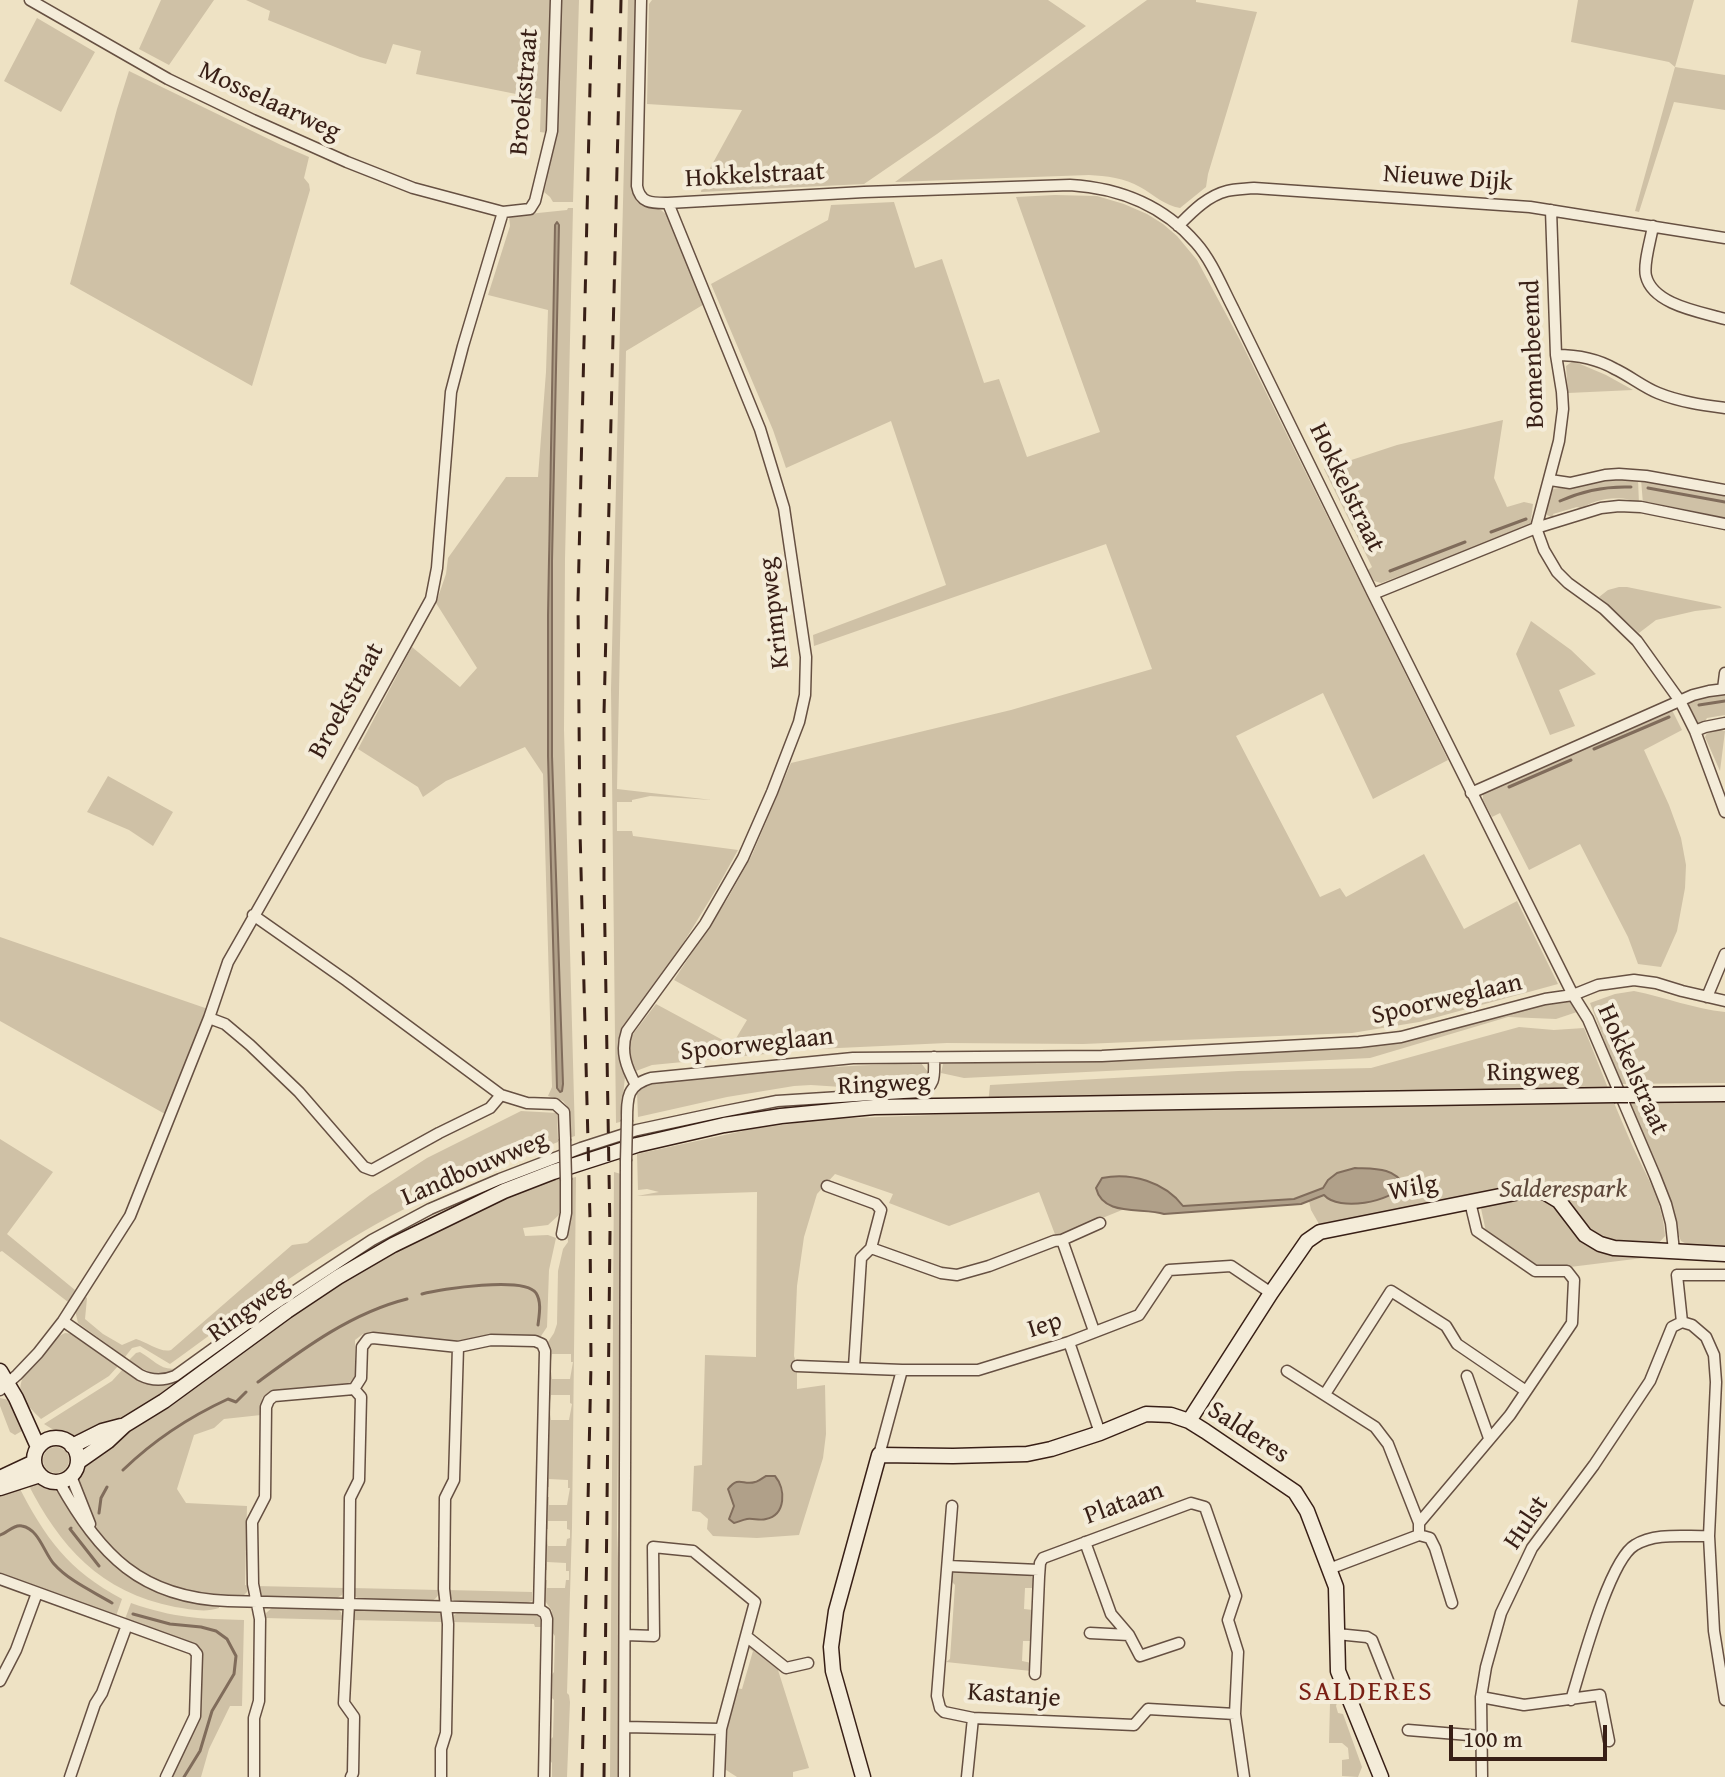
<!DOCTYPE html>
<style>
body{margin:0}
#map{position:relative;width:1725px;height:1777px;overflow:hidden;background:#eee2c4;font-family:"Gentium Book Plus",serif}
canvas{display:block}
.scale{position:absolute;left:1449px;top:1725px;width:158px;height:36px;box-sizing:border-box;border:4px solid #381f16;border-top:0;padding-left:10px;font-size:24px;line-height:28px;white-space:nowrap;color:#381f16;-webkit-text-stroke:6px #f4ecd9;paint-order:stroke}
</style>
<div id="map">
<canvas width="1725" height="1777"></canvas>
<div class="scale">100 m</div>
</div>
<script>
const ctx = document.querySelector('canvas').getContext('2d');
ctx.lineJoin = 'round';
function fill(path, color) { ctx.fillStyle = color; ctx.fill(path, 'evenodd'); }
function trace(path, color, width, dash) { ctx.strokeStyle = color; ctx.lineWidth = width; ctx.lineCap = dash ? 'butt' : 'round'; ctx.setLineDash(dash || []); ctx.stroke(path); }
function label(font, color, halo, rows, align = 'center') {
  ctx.font = font + ' "Gentium Book Plus",serif'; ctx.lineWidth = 8; ctx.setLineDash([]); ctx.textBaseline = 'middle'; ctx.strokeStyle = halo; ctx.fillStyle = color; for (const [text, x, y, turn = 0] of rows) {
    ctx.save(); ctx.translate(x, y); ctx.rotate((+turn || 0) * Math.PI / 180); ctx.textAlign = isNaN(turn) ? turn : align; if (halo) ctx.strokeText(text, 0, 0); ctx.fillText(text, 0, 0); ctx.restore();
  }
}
fill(new Path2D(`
 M161,0H214L169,65L139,49Z
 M246,0H553L549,131L547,133L540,132L541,99L416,74L421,51L393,44L386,64L360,57L268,20L270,11Z
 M558,0H579L573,202H553L550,197L544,192L547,180L546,167Z
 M628,0H637L640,203L661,210L669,217L706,303L626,351L617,789L712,800L650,796L632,800V802H617V831H632L633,836L738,850L717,888L671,963L620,1033V1058L625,1077L620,1122L616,1123L611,689Z
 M652,0H1048L1086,26L937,134L864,184L701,192L703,181L742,110L647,104L649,4Z
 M1147,0H1196V2L1257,12L1208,174L1206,187L1180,208C1165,206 1153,194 1140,187C1125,178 1106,176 1089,175L895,182Z
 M1578,0H1694L1675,67L1725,75V110L1674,102L1639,212L1635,211L1675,67L1669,62L1571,42Z
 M37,18L95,52L61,112L4,81Z
 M129,71L281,145L309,157L304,178L309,184L310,190L252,386L70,284L117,109Z
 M1055,195L1097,196L1124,204L1147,214L1163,224L1177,236L1197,260L1240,340L1448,760L1373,799L1323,693L1236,736L1320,897L1340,888L1346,897L1424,854L1464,929L1517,901L1558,984L1419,1022L1352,1033L1083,1044L947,1043L817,1049L652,1065L636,1071L629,1058L630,1038L656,1004L732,1045L747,1020L674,980L728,898L752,855L791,763L1011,710L1152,669L1106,544L814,646L813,635L946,585L891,421L786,468L773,430L711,284L828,220L831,205L894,202L915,268L942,259L984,383L999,379L1027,457L1100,432L1016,197Z
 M568,208H573L565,559L564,730L575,1136L569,1138L567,1106L563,1101L548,1096L552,1087L543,774L525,747L446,781L423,797L418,787L358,749L412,647L460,687L477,668L436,603L446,574L448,558L506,477H538L546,372L548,310L488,295L510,226L509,216L567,210ZM557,222L559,225L551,616L552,756L563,1084L559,1092L557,1088L548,756V561L555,225Z
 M1573,361L1606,375L1633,390L1568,393L1566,366Z
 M1503,420L1494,478L1507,507L1524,502L1533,504L1530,527L1381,583L1374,581L1368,570L1372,567L1324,469L1397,445Z
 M1609,479H1638L1639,504C1626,494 1593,498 1582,509L1577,507L1553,514L1555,519L1547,515L1546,507L1553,489Z
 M1641,479L1725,494V521L1722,517L1649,502L1643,504Z
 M1619,587H1627L1720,606L1722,608L1695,611L1656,620L1639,633L1599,597L1608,590Z
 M1531,621L1571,650L1596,674L1559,690L1575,726L1550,735L1516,654Z
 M1725,694V715L1707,718L1704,723L1696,724L1688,707L1689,701L1708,695Z
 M1671,708L1682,730L1644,750L1669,805L1681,838L1686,865L1685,888L1677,931L1661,967L1638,964L1628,937L1580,844L1529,870L1500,813L1492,817L1483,800V792Z
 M1719,730L1725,731L1720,771L1705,737L1707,733Z
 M108,776L173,812L153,846L129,830L87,812Z
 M0,937L208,1009L165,1114L0,1021Z
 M1634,991C1665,997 1694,1009 1725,1012V1083L1621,1084L1590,1003L1615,994Z
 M1572,999L1577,1012L1556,1019L1508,1017L1370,1058L964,1078L941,1073L943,1064L1360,1045Z
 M1519,1027L1554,1030L1584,1028C1599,1065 1613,1102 1629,1138C1643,1171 1663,1199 1665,1236L1658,1244L1651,1257L1570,1267L1536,1266L1486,1232L1478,1194L1319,1224L1311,1210L1309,1201L1184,1209L1122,1210L1056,1237L1039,1192L949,1226L889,1203L893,1194L835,1174L817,1194L804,1237L797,1286L794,1356L797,1366V1389L825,1385L826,1434L823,1458L799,1535L757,1538L713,1536L707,1529L708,1519L700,1512L692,1511L694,1466L702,1465L705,1355L756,1357L757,1192L637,1196L659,1192L647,1189L638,1190L637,1154L752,1129L825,1119L987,1113L990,1085L1238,1071L1371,1068ZM766,1476L782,1501C772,1524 769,1516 748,1519C743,1519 739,1522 734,1523L730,1516L734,1506L732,1499L751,1483Z
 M921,1063L928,1072V1080L919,1085L857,1088L811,1085L794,1086L727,1097L638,1117L637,1092L645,1085L657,1081C745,1072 833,1066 921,1063Z
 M1628,1102H1725V1250L1696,1249L1681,1241L1677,1231L1663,1180Z
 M521,1111L557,1113L558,1142C500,1164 444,1188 389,1217C312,1259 241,1313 170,1364L140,1346L132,1348L125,1357L78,1323L75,1310L84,1296L87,1298L85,1319L103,1334L122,1345L136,1339C147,1342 160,1353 171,1350L292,1245L307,1243L370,1195L427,1158Z
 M0,1139L53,1172L7,1234L75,1290L68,1302L2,1251L0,1252Z
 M614,1172L621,1174L617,1528L621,1652L620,1777H610Z
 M560,1175V1214L548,1225L523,1228L525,1236L548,1235L556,1238L549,1270L547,1327L541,1336H493L452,1343L363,1334L355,1340V1368L357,1374L347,1386L269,1392L262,1398L261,1415L224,1419L214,1428L194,1435L177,1489L186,1503L247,1506L245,1585L248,1586L247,1592L243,1596C236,1597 233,1595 226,1595C171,1596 118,1568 91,1519C86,1509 76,1490 78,1478C79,1473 83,1466 85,1461L320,1297L415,1238L483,1206Z
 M576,1177L572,1527L567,1693L569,1695L570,1702L567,1777H552V1763L549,1759V1741L553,1737L554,1700L550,1696L551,1676L554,1672L555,1636L552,1632V1611L543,1598V1580H547V1588H565L566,1580H569V1571H566V1563L547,1562V1570H544V1538H547L548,1546H566L567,1539L570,1538V1530L567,1529V1521H548V1529H545V1497H549V1505H567L570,1488H568V1480L549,1479V1487H546L547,1412H550L551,1420H569L572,1404L570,1403V1395H551L550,1403H547L548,1371H551L552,1379H570L573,1362H571V1354H552L551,1361H548V1342L554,1333L557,1324L558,1271L563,1249L568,1242L567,1228L571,1210V1178Z
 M65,1333L73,1334L119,1365L109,1376L41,1419C34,1412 24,1403 21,1393C15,1375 50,1339 65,1333Z
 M140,1352C154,1360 162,1372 178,1368C159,1379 146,1372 129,1360L136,1353Z
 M123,1369C145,1379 159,1391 182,1377L183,1379L131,1414L107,1426L74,1438L57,1432L44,1424L112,1381Z
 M0,1398L9,1400L27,1428L15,1435L10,1432L0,1406Z
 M43 1460a13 13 0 1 1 26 0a13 13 0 1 1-26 0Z
 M27,1482C37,1482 47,1485 56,1491C71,1502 81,1525 92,1541C99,1550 108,1560 117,1568C146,1592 182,1604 219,1606V1608C205,1613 189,1609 175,1607C100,1592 60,1547 27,1482Z
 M18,1485C45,1538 68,1570 122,1599L116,1616L0,1573V1491Z
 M955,1570L1028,1573L1033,1578L1034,1588H1025L1024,1609L1033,1610L1032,1641H1023L1022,1661L1032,1663L1031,1671L946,1662L950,1659L955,1585L951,1581V1576Z
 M256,1586L344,1588L342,1595L335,1599L265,1598L260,1596Z
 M352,1588L439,1590C439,1595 437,1598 432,1601L359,1599L353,1595Z
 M447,1590L532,1592V1601L526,1603L456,1602L448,1597Z
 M131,1603C174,1618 200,1619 244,1620L242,1706H230L209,1749L201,1777H171L200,1706L201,1648L125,1619Z
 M273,1607L336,1609L341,1612L343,1620L265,1618L266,1613Z
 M360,1609L439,1611L444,1616V1622L351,1620L354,1611Z
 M461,1611L536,1614L542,1621V1627H535L534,1624L452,1622L454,1615Z
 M749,1643L780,1667L778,1670L809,1768L793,1772V1777H737L723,1768V1731L735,1688L742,1689L753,1651L746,1647Z
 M1330,1703H1337L1336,1706L1338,1713L1343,1714L1362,1767L1358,1777L1342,1776V1760L1349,1759L1348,1748L1342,1743H1329Z`), '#cfc1a6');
const water = new Path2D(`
 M557,222L559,225L552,561V756L563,1084L562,1091L560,1092L557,1088L548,756V615L555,225Z
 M1355,1168C1373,1169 1395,1167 1403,1185C1391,1202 1339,1212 1324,1195L1301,1204L1164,1214C1142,1207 1103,1217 1096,1188L1102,1178C1131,1172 1165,1182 1183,1206L1294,1199L1323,1188L1328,1180L1337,1173Z
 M766,1476H775C786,1489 786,1515 766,1519C760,1521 753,1518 747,1519C742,1520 738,1522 734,1523L729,1519L734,1506L728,1489C739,1475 743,1486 755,1482C757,1482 764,1477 766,1476Z`);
fill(water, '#b0a089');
trace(water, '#806c5b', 2);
trace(new Path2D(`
 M1648,488L1725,502
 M1560,501C1584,490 1605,486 1631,487
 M1491,532L1526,519
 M1390,571L1465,542
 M1699,705L1725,701
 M1594,749L1669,717
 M1509,787L1571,760
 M422,1294C441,1289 524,1276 536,1293C542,1302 539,1316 538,1325
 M258,1382C303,1349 351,1313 407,1299
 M123,1470C154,1440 189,1417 228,1399L236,1402L246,1392
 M99,1513L101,1498L107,1487
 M71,1528L70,1529L99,1566
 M0,1535C7,1533 14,1524 22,1526C39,1529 44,1553 54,1564C69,1581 94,1592 112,1603
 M133,1614L170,1624L201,1627L216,1631L227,1639L236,1656L234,1674L212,1711L200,1751L184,1777`), '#806c5b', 3);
const street = new Path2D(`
 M30,0L168,79L253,120L347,162L413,188L503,212L530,209L535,201L552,131L556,0
 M641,0L637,186C640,204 653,203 668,203L864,192L1070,185C1120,188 1163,205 1196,243C1212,261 1222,287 1233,308L1373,594L1573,995L1588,1019L1655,1176L1666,1204L1671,1223L1674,1251
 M1551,210L1556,355L1562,392L1563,409L1559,441L1536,528L1544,550L1557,572L1568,583L1604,609L1637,641L1680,701L1695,731L1725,812
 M1178,226C1192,212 1207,196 1227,191C1235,189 1245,189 1254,188L1530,207L1725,238
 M1653,226C1651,239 1643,264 1646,276C1653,305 1701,312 1725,319
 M1556,355C1577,355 1596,358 1615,369C1630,376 1643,387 1658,393C1680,402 1703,405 1725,408
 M1550,480L1570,483L1605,475L1619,474L1646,476L1725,490
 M1373,594L1536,528L1601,508L1619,506L1641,507L1725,524
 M1723,689L1725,673
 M1695,731L1705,727L1725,723
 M1471,793L1693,695L1709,691L1725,689
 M253,915L347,981L501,1095L527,1103L555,1104L564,1112L565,1139
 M1707,997L1725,954
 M209,1018L225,1024L250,1045L299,1092L364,1167L372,1170L439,1133L490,1108L501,1095
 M636,1085C626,1067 620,1051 627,1031L705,924L743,858L772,792L799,722L805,695L806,657L784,508L760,429L668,203
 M627,1120C627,1097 627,1085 651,1078L853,1058L1102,1056L1359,1042L1401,1037L1545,999L1573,995L1598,985L1634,980L1656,983L1682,991L1725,1001
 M827,1186L876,1204L881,1210L871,1248
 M562,1234L566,1213V1180
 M1062,1240L1094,1331
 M63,1321L140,1375C152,1381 163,1381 175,1376L272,1306L372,1240L430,1209L500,1179L581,1148L637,1130L721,1112L777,1101L919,1092C937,1087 934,1073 934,1057
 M1682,1322L1692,1325L1706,1337L1714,1355L1716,1382L1709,1536L1714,1631L1725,1700
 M1682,1322L1677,1275H1725
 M1069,1342L1100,1433
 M797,1366L902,1370H978L1069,1342L1139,1315L1169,1270L1231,1266L1271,1293
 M854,1367L861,1258L871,1248L941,1273L957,1275L989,1266L1054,1241L1062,1240L1100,1223
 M1287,1371L1375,1427L1388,1444L1419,1523
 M1467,1376L1489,1438
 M0,1390L17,1375L38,1353L63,1321L130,1216L209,1018L228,962L310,818L431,599L437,568L451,392L463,346L503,212
 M1325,1394L1391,1291L1446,1326L1457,1344L1526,1391
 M879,1455L902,1370
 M71,1476L90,1524
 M59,1482C100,1555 141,1598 228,1601L539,1609
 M952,1506L937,1696L940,1708L944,1712L973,1718L1134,1725L1148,1709L1235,1714
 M1419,1535L1430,1538L1435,1548L1452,1603
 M1085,1542L1111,1614L1129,1635L1140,1656L1179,1643
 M948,1566L1039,1570
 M1329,1569L1419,1535V1523L1510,1415L1572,1323L1574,1280L1567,1271H1535L1477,1231L1470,1202
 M0,1579L193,1649L197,1654L195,1716L166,1777
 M539,1609L545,1613L547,1619L544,1777
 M1090,1633L1129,1635
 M1337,1634L1367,1637L1372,1640L1393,1693
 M626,1635L654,1636L653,1547L693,1551L755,1602L721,1729L719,1777
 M746,1636L786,1668L808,1663
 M1035,1674L1039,1577L1040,1563L1043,1558L1191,1503L1205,1507L1236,1596L1228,1620L1238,1652L1235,1714L1244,1777
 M0,1681L16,1650L37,1593
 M1481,1697L1524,1705L1600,1695L1609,1741
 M1571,1700C1581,1668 1609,1560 1635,1545C1656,1532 1685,1537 1709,1536
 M625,1727L721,1729
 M1408,1730L1481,1736
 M70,1777L95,1704L102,1693L127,1625
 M254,1777V1718L259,1701L260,1619L253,1584L252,1522L265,1497L266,1407L269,1400L274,1396L354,1389
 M351,1777L353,1773L354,1717L344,1703L349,1604L350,1498L359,1480L361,1397L354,1389L361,1378L362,1347L368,1339L373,1338L458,1347L491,1340L535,1341L542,1344L545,1351L539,1609
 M441,1777V1749L446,1733L448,1624L444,1589L445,1498L454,1480L458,1347
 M624,1777L626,1161
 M967,1777L973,1718
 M1482,1777L1481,1697L1486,1667L1501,1613L1532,1548L1594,1465L1650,1381L1672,1327L1682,1322`);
const secondary = new Path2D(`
 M1628,1095L1725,1094
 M0,1371L16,1398L38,1447
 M1189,1421L1271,1293L1307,1241L1320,1232L1525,1191L1544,1192L1559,1201L1585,1235L1600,1244L1614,1248L1725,1254
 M34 1460a22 22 0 1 1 44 0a22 22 0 1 1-44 0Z
 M72,1446L102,1431L121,1426
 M78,1462L108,1441L125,1425L164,1401L287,1311L338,1277L393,1245L504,1191L553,1172L637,1145L724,1125L781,1116L874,1107L1614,1095
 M0,1478L34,1462
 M0,1488L40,1475
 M863,1777L833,1671L831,1647L836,1611L879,1455L953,1456L1027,1454L1051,1449L1100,1433L1146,1414L1171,1415L1189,1421L1205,1431L1295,1492L1307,1511L1336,1587L1338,1671L1381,1777`);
trace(street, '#665042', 13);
trace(secondary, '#381f16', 17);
trace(street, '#f4ecd9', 10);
trace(secondary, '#f4ecd9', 14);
trace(new Path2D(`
 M582,1777L591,1364L590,1219L580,831L578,601L592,0
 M604,1777L610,1232L604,878V714L621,0`), '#381f16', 3, [14, 14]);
const streetBridge = new Path2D(`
 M565,1139L566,1180
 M626,1161L627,1120`);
const secondaryBridge = new Path2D(`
 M1614,1095H1628`);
trace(streetBridge, '#665042', 13, []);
trace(secondaryBridge, '#381f16', 17, []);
trace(streetBridge, '#f4ecd9', 10);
trace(secondaryBridge, '#f4ecd9', 14);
label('26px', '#381f16', '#f4ecd9', [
 ["Broekstraat",525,92,-85],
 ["Mosselaarweg",269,102,25],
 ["Hokkelstraat",755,176,-3],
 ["Nieuwe Dijk",1448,179,4],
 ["Bomenbeemd",1534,354,-92],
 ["Hokkelstraat",1346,488,64],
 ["Krimpweg",775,613,-97],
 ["Broekstraat",347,701,-61],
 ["Spoorweglaan",1447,1000,-13],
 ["Spoorweglaan",757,1045,-6],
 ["Hokkelstraat",1632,1070,66],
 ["Ringweg",1533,1073,-1],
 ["Ringweg",884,1085,-3],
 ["Landbouwweg",475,1169,-23],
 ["Wilg",1413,1189,-11],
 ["Ringweg",249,1310,-36],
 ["Iep",1045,1326,-18],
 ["Salderes",1248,1433,33],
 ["Plataan",1124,1504,-20],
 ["Hulst",1527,1523,-56],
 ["Kastanje",1014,1696,4]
]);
label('italic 26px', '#5e483a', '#f4ecd9', [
 ["Salderespark",1563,1190]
]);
ctx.letterSpacing = '2px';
label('28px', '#7a1f14', '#f4ecd9', [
 ["SALDERES",1366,1693]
]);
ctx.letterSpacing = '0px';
</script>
